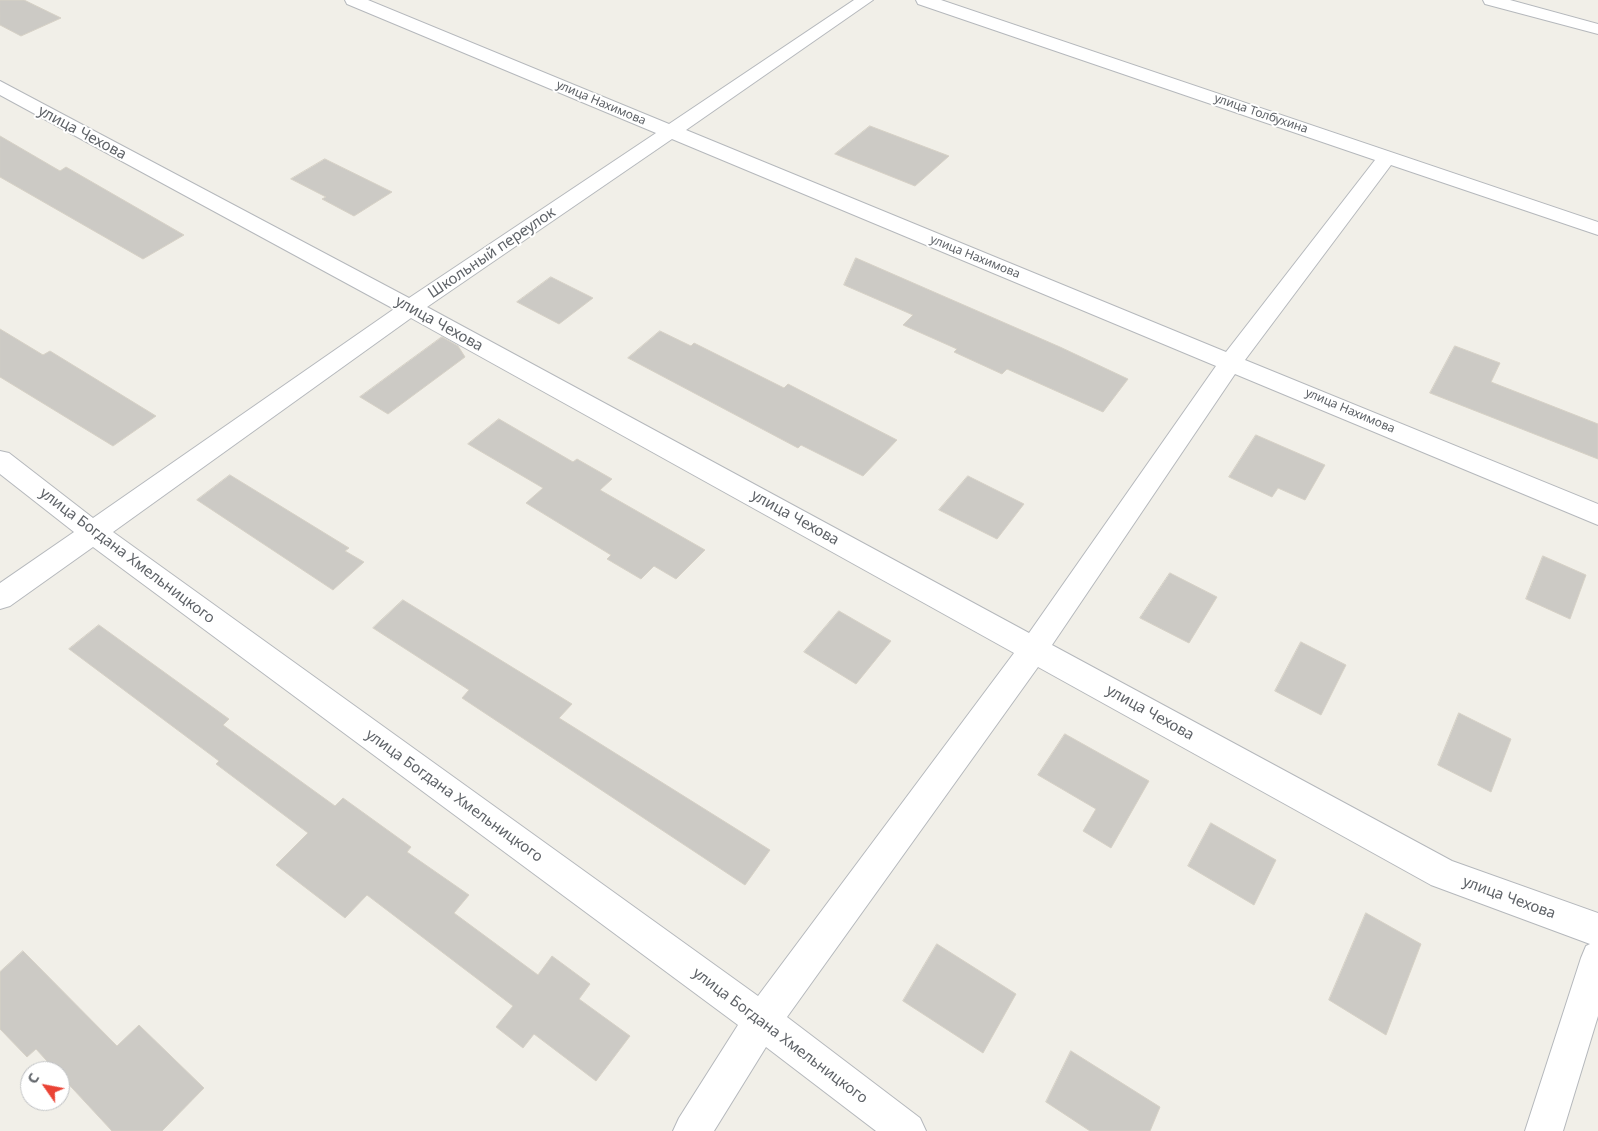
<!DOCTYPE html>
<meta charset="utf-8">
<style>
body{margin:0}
#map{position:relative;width:1598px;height:1131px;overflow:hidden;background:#f1efe8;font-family:"Noto Sans",sans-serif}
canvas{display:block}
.north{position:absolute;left:20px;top:1061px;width:50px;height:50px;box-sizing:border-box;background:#fff;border:1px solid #bfc1c3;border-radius:50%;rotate:303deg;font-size:14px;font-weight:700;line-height:20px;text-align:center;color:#5f6368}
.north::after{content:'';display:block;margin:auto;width:18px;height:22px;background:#ea4335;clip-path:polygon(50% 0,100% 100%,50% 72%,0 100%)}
</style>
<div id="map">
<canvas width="1598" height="1131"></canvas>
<div class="north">С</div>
</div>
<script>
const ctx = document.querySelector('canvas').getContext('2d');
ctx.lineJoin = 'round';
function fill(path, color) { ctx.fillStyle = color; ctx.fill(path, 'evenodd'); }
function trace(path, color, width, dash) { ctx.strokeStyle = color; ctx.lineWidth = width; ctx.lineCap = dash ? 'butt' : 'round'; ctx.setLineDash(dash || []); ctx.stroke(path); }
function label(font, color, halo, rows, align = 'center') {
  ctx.font = font + ' "Noto Sans",sans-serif'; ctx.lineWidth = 4; ctx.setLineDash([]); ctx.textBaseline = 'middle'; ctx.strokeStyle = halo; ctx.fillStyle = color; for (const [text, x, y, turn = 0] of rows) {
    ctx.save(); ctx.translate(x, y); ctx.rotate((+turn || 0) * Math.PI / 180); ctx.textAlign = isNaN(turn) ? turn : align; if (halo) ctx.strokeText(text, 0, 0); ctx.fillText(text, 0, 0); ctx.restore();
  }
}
const building = new Path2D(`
 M0,0H24L61,18L21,36L0,25Z
 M870,126L949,156L915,186L835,154Z
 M0,136L60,171L66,167L184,235L143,259L0,177Z
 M325,159L392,192L354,216L322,199L326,197L291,179Z
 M856,258L1060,347L1128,379L1103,412L1007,369L1002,374L954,352L957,349L903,325L913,315L844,285Z
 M551,277L593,298L559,324L517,302Z
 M0,329L43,355L50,351L156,416L113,446L0,377Z
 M660,331L691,346L694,343L784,388L788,384L897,440L863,476L801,445L798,448L628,358Z
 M442,337L458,346L465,357L388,414L360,397Z
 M1455,346L1500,363L1491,382L1598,424V459L1430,393Z
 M499,419L573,462L577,459L612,479L600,490L705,550L676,579L654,566L641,579L607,559L611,555L526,503L543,488L468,444Z
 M1256,435L1325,465L1305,500L1278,488L1272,497L1229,477Z
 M230,475L349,548L345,551L364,562L333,590L197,500Z
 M968,476L1024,504L997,539L939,510Z
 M1543,556L1586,575L1570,619L1526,599Z
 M1170,573L1217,597L1189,643L1140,618Z
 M403,600L572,704L559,718L770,850L745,885L462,698L469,690L373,628Z
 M839,611L891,641L856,684L804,652Z
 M99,625L229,719L223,725L335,806L343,798L411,847L407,852L469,895L454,913L538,975L552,956L590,984L579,999L630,1036L596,1081L534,1034L523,1048L496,1027L513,1006L367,895L345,918L276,865L308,833L216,764L219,761L69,649Z
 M1301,642L1346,665L1321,715L1275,691Z
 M1459,713L1511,739L1491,792L1438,765Z
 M1065,734L1149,781L1111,848L1083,831L1096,809L1038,775Z
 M1211,823L1276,860L1254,905L1188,866Z
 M1366,913L1421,944L1386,1035L1329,1000Z
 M937,944L1016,994L983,1053L903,1001Z
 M23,951L117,1046L139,1025L204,1088L162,1131H112L60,1075V1071H56L36,1049L27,1057L0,1029V972Z
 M1071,1051L1160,1107L1150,1131H1090L1046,1102Z`);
fill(building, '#cccac5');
trace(building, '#d6d1c6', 1);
const street = new Path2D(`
 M345,0H368L669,124L854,0H873L686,130L1226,352L1375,160L918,4L916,0H941L1598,222V235L1391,165L1245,360L1598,504V525L1235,374L1052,645L1452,861L1598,913V1016L1563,1131H1525L1581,958L1586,946L1590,944L1431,885L1038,667L787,1017L920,1118L926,1131H876L766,1047L714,1131H673L679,1118L738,1025L93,547L10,606L0,609V583L74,532L0,474V451L9,453L93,518L394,309L0,95V81L409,298L656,133L347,4ZM672,139L1216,366L1029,633L427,307ZM411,318L1014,653L758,996L113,532Z
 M1483,0H1510L1598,24V34L1485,4Z`);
trace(street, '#b5b8bc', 2);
fill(street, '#fff');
label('12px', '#5f6368', '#fff', [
 ["улица Нахимова",601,103,23],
 ["улица Толбухина",1261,114,19],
 ["улица Нахимова",975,257,22],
 ["улица Нахимова",1350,411,23]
]);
label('15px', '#5f6368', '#fff', [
 ["улица Чехова",82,133,28],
 ["Школьный переулок",492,253,-34],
 ["улица Чехова",439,324,29],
 ["улица Чехова",795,518,29],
 ["улица Богдана Хмельницкого",127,556,37],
 ["улица Чехова",1150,713,29],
 ["улица Богдана Хмельницкого",454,796,36],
 ["улица Чехова",1509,898,20],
 ["улица Богдана Хмельницкого",780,1036,37]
]);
</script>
